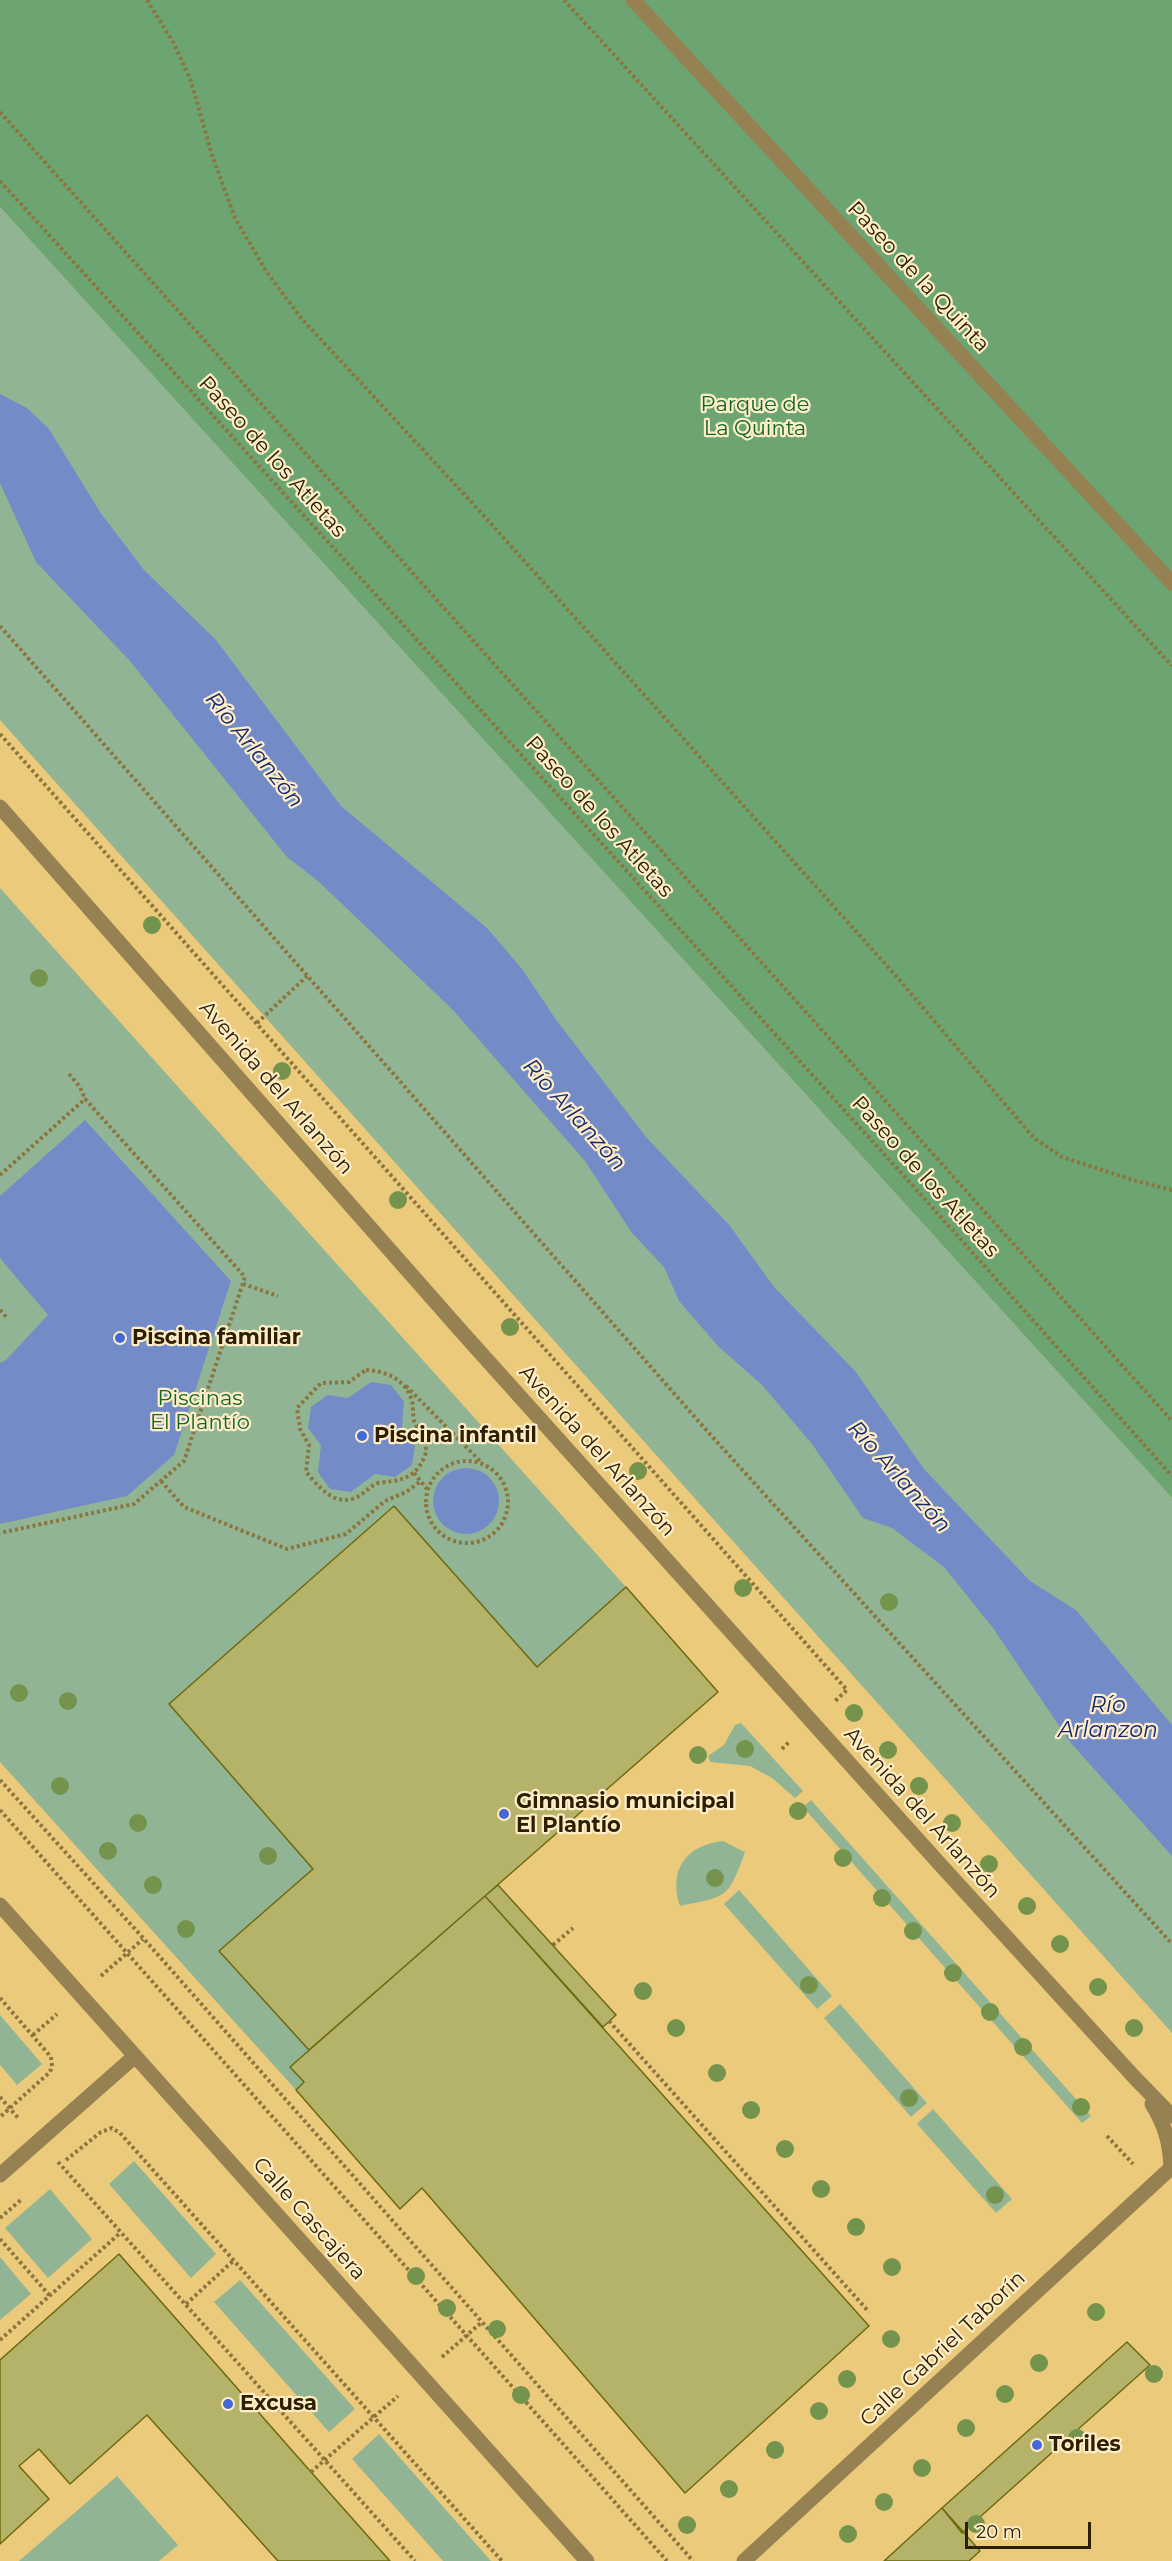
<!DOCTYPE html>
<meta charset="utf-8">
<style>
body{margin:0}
#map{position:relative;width:1172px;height:2561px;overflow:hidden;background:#ecca7b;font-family:Montserrat,sans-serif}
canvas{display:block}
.scale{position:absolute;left:965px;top:2522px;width:126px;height:27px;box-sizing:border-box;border:3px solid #2c2000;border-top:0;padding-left:8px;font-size:18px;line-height:21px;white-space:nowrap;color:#2c2000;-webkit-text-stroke:4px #feedc7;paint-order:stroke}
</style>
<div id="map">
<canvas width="1172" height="2561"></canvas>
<div class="scale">20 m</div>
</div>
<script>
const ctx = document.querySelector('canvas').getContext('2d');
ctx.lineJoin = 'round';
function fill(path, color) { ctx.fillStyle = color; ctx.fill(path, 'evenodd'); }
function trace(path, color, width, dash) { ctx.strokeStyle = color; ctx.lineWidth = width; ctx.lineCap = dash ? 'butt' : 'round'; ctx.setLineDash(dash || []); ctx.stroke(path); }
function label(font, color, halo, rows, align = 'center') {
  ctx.font = font + ' Montserrat,sans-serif'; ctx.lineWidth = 4.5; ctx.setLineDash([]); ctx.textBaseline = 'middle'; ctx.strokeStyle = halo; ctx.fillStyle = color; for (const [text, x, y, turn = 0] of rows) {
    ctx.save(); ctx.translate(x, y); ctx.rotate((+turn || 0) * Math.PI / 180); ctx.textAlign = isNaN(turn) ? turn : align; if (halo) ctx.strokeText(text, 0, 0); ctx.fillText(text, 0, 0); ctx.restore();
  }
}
fill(new Path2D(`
 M0,207L1172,1498V2033L0,720Z
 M0,888L626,1587L537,1667L393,1506L169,1704L313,1869L219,1951L309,2050L290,2067L304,2082L296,2090L0,1762Z
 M741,1723L803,1791L795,1798L772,1778L750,1766L710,1762L708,1756L724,1745L735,1725Z
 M811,1800L1091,2116L1082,2123L803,1807Z
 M723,1841L745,1852C728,1899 728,1896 680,1906C668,1870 686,1845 723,1841Z
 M739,1890L832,1996L817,2009L724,1904Z
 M840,2004L927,2103L911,2117L824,2018Z
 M0,2015L42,2064L17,2085L0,2065Z
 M933,2109L1012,2199L996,2213L917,2124Z
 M134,2161L216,2254L191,2278L109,2184Z
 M50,2189L92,2239L48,2278L5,2228Z
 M0,2257L31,2294L0,2320Z
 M240,2280L355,2409L329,2432L214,2302Z
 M379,2434L491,2561H443L352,2459Z
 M117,2476L178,2545L159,2561H19Z`), '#91b594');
fill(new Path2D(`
 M0,0H1172V1498L0,207Z`), '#6ca572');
fill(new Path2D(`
 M0,394L27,408L49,429L100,512L144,570L216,640L341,806L487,928L522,969L557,1021L646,1137L730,1226L774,1287L855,1371L924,1469L1030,1581L1076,1610L1172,1725V1856L1070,1742L993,1628L944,1567L892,1528L863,1518L812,1444L762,1385L718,1346L679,1301L664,1267L632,1233L585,1161L453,1010L318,881L287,857L130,661L36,562L0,483Z
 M85,1120L231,1281L174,1455L127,1496L0,1524V1363L6,1360L48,1315L0,1258V1196Z
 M371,1382L391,1385L404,1402L402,1427L415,1444L412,1465L395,1477L375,1474L351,1492L330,1489L318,1472L321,1445L308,1428L311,1407L328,1395L348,1398Z
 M433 1501a33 33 0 1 1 66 0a33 33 0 1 1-66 0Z`), '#738bc7');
const building = new Path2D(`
 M394,1506L537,1667L626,1587L718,1692L309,2050L219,1951L313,1869L169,1704Z
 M498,1885L616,2015L603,2027L485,1896Z
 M485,1896L869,2326L685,2493L422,2188L400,2209L296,2090L304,2082L290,2067Z
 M119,2254L311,2472L390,2561H278L147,2415L70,2484L39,2449L19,2466L49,2499L0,2544V2360Z
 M1127,2342L1150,2365L962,2533L942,2508Z
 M942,2508L980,2551L969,2561H884Z`);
fill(building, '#b5b26a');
trace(building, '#6d690d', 1.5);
trace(new Path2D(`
 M147,0L173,42L191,81L212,155L235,218L266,271L301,318L475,506L896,976L1034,1138L1062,1157L1136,1181L1172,1190
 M564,0L1172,666
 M0,112L1172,1421
 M0,181L914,1187L1172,1476
 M0,626L708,1432L1172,1944
 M0,734L847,1690L834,1702
 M257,1023L307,976
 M69,1074L80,1087L85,1099
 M0,1175L85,1099L245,1277L184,1461L134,1504L0,1533
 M243,1284L278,1296
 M0,1310L7,1318
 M366,1370C387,1371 406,1380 412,1401C414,1409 412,1417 415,1424C421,1435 430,1446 424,1458C413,1481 399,1480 378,1483C371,1485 366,1492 359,1496C336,1509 319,1487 306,1472L309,1445L300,1429L297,1408L321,1383L349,1382Z
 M406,1386L481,1462
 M426 1502a41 41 0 1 1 82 0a41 41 0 1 1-82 0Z
 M414,1473L427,1489
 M161,1481L184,1507L287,1549L346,1534L385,1501L406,1492L421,1481
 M782,1749L790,1741
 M0,1780L144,1939L693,2561
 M0,1810L667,2561
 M553,1945L573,1928
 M101,1976L143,1939
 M0,1998L51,2057L52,2066L50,2072L0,2117
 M609,2021L869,2312
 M33,2035L57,2014
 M0,2097L19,2119
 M1107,2136L1133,2164
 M66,2160L101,2132L112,2128L120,2133L502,2561
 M58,2162L415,2561
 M0,2218L22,2199
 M0,2239L50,2296
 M186,2304L233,2261
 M0,2340L120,2233
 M442,2357L482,2322
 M311,2472L398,2396`), '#8c753d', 4, [3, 3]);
trace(new Path2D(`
 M633,0L1172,583
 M0,807L461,1331L937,1861L1135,2078L1172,2116
 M0,1905L587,2561
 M1152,2104C1165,2125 1170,2143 1171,2168
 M0,2175L135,2056
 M744,2561L1172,2167`), '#958152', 15);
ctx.fillStyle = '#74944d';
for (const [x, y] of [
 [152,925],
 [39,978],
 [282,1071],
 [398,1200],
 [510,1327],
 [638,1471],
 [743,1588],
 [889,1602],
 [19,1693],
 [68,1701],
 [854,1713],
 [745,1749],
 [888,1750],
 [698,1755],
 [60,1786],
 [919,1786],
 [798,1811],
 [138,1823],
 [952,1823],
 [108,1851],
 [268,1856],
 [843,1858],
 [989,1864],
 [715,1878],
 [153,1885],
 [882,1898],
 [1027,1906],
 [186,1929],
 [913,1931],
 [1060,1944],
 [953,1973],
 [809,1985],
 [1098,1987],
 [643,1991],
 [990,2012],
 [676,2028],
 [1134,2028],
 [1023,2047],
 [717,2073],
 [909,2098],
 [1081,2107],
 [751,2110],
 [785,2149],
 [821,2189],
 [995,2195],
 [856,2227],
 [892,2267],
 [416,2276],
 [447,2308],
 [1096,2312],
 [497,2329],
 [891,2339],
 [1039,2363],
 [1154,2374],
 [847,2379],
 [1005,2394],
 [521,2395],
 [819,2411],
 [966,2428],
 [1077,2438],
 [775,2450],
 [922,2468],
 [729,2489],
 [884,2502],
 [976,2524],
 [687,2525],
 [848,2534]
]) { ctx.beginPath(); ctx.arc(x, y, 9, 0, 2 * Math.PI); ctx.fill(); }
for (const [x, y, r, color] of [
 [120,1338,6,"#4368da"],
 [362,1436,6,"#4368da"],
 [504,1814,6,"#4368da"],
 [228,2404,6,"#4368da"],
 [1037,2445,6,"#4368da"]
]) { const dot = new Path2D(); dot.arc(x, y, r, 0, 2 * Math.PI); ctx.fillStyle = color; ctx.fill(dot); trace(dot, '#feedc7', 2); }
label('21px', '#2c2000', '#feedc7', [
 ["Paseo de la Quinta",918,277,47],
 ["Paseo de los Atletas",272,457,48],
 ["Paseo de los Atletas",599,817,48],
 ["Avenida del Arlanzón",276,1088,49],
 ["Paseo de los Atletas",925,1177,48],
 ["Avenida del Arlanzón",597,1451,48],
 ["Avenida del Arlanzón",922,1813,48],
 ["Calle Cascajera",309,2219,48],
 ["Calle Gabriel Taborín",943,2349,-43]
]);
label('21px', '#116727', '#feedc7', [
 ["Parque de",755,405],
 ["La Quinta",755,429],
 ["Piscinas",200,1399],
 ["El Plantío",200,1423]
]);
label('bold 21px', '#2c2000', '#feedc7', [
 ["Piscina familiar",132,1338],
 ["Piscina infantil",374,1436],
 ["Gimnasio municipal",516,1802],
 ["El Plantío",516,1826],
 ["Excusa",240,2404],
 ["Toriles",1049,2445]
], 'left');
label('italic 22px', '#152970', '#feedc7', [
 ["Río Arlanzón",254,750,51],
 ["Río Arlanzón",574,1115,48],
 ["Río Arlanzón",899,1477,48],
 ["Río",1108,1706],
 ["Arlanzon",1108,1731]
]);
</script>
